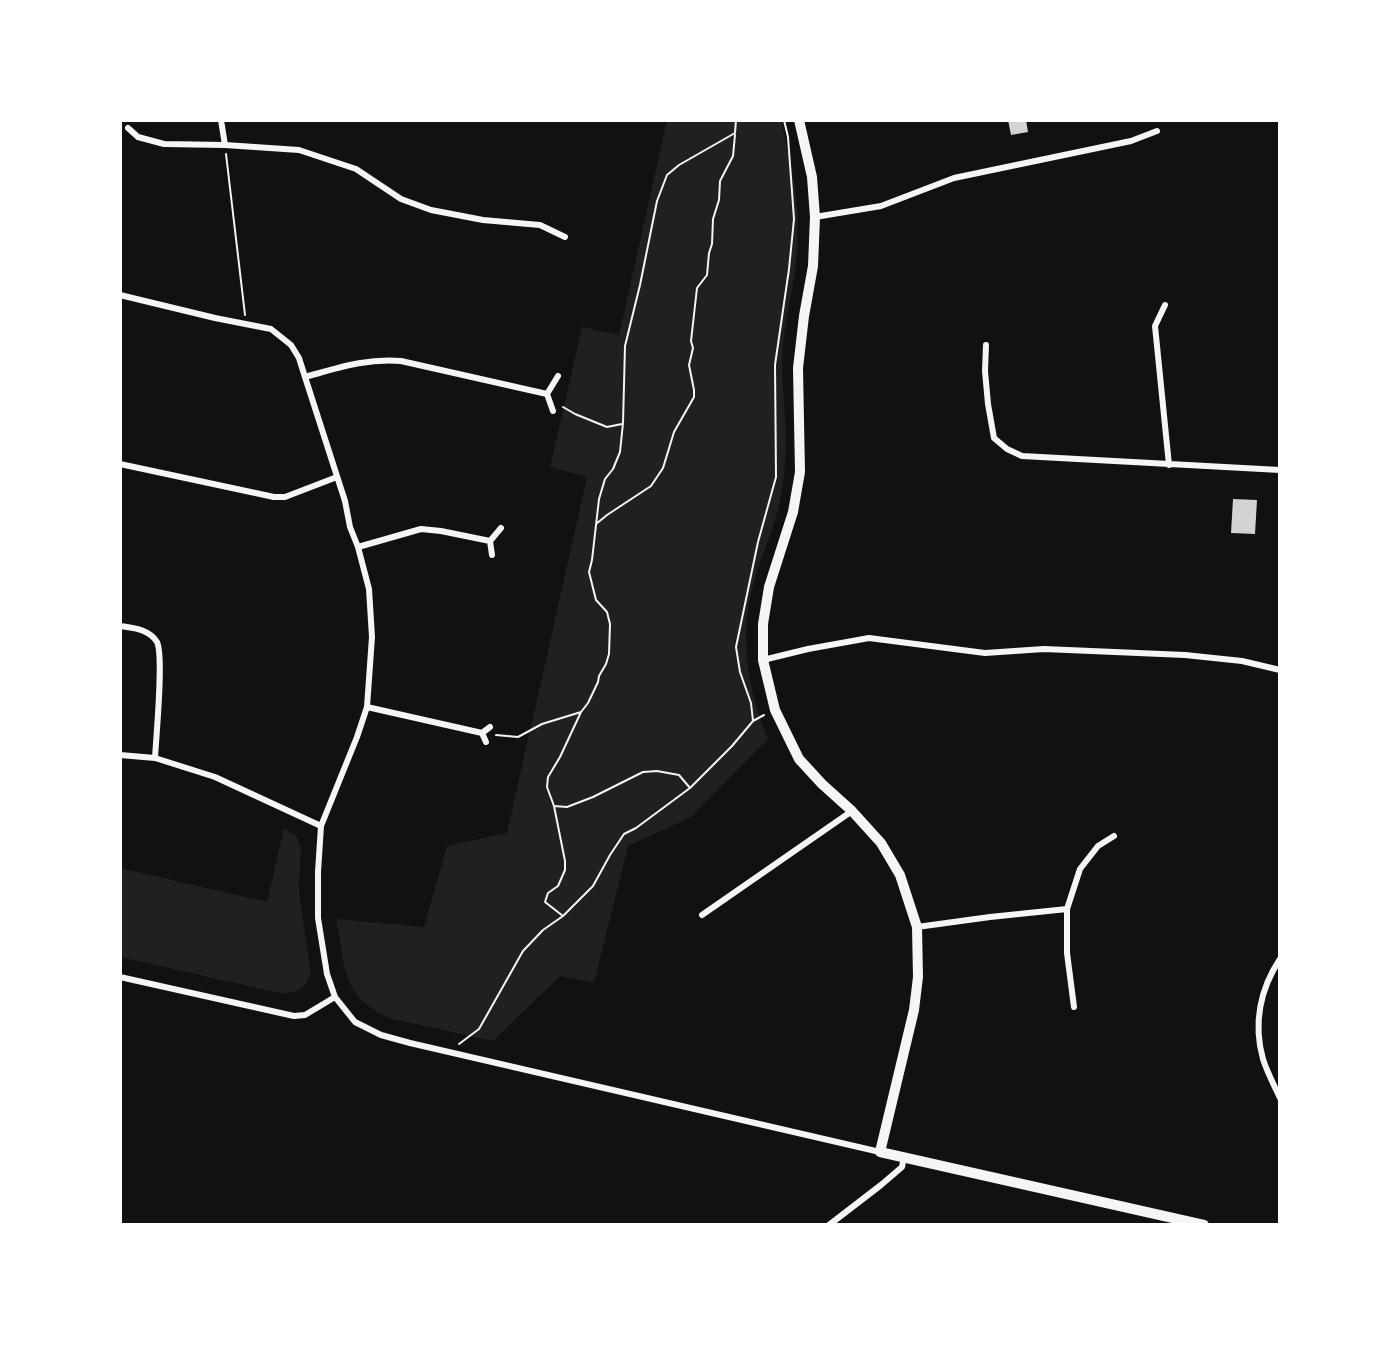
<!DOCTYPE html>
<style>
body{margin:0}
#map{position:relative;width:1400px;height:1345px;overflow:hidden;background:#111;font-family:Karla,sans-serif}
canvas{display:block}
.frame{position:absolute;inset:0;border:122px solid #fff;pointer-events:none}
</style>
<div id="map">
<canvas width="1400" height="1345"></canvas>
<div class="frame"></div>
</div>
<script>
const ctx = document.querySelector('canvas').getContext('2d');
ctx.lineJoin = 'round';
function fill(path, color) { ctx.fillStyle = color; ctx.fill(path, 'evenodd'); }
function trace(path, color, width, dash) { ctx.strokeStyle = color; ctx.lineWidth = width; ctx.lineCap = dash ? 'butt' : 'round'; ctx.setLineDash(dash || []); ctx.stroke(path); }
fill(new Path2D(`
 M667,120H781C786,145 793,170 796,196C798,213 798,232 797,250C795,288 783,324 782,362C782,386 785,410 786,434C786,451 785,468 783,484C779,516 766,545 756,575C738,632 746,684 768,739L691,817L628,846L594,983L560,976L493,1041L392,1019L376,1012L361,1000L350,984L344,965L336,919L424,927L447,846L507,833L587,477L550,467L582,327L619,335Z
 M284,828L296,836L299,842L301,849L299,884L300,901L311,972C307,988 296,995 279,993L120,957V868L267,902Z`), '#202020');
fill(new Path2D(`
 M1008,120H1026L1028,132L1011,135Z
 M1233,499L1257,500L1255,534L1231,533Z`), '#d3d3d3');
trace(new Path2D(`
 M226,154L245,315
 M563,407L575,414L607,427L622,424
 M596,524L607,515L651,486L663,468L674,432L694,397V390L689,365L693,348L691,341L697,288L707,275L709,253L712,244L713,219L719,200L720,181L733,156L735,135
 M753,721L751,703L740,672L736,647L758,542L776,477L775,365L789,269L794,219L788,137L784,120
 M496,735L518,737L542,724L581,712
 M554,806L567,807L593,797L643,772L657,771L679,775L690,788
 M563,916L545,902L548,893L558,886L565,870V861L554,806L547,787L548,777L560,757L581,712L588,703L598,682L599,676L606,664L609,654L610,624L607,612L596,600L589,572L592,560L599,499L605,479L613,469L620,452L623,423L625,346L640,285L657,201L667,175L679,165L735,133L736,120
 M459,1044L479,1029L523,951L543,930L563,916L593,886L610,855L624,834L636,828L690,788L732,746L753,721L764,715`), '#f5f5f5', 2);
trace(new Path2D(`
 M221,120L225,145
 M128,128L138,137L164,144L225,145L299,150L356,169L401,199L431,210L483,220L540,225L565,237
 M815,217L881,206L954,178L1131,141L1157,131
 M120,295L215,318L271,329L291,345L299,358L305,377L345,501L350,527L358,547L369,589L372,637L367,707L357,737L321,826L318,872V918L327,974L335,997L355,1022L381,1035L410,1043L880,1152
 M1165,305L1155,326L1169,465
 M986,345L985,371L988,404L994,438L1007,449L1022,456L1280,470
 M305,377C338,368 367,358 401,361L547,394
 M553,411L547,394L558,376
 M120,464L274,497H285L337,477
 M358,547L421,529L441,531L490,541
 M492,555L490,541L501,528
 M120,626C133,628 149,629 157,642C164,656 156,738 155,758
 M763,660L808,649L869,638L985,653L1044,649L1185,655L1242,661L1280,670
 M367,707L482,733
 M486,742L482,733L490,727
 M120,755L155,758L215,777L321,826
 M702,915L852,811
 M917,927L990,917L1067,909
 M1280,959C1260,989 1253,1024 1263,1059C1267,1072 1274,1085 1280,1098
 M120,977L294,1016L305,1015L335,997
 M1074,1007L1067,953V909L1080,869L1098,846L1114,836
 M829,1225L881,1185L902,1167L904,1157`), '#f5f5f5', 6);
trace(new Path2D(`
 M799,120L812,177L815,217L813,266L804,316L798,368L800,472L793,512L769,587L763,624V660L775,710L799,759L822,784L852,811L881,843L900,875L917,927L918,977L914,1010L880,1152L1204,1225`), '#f5f5f5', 10);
</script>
